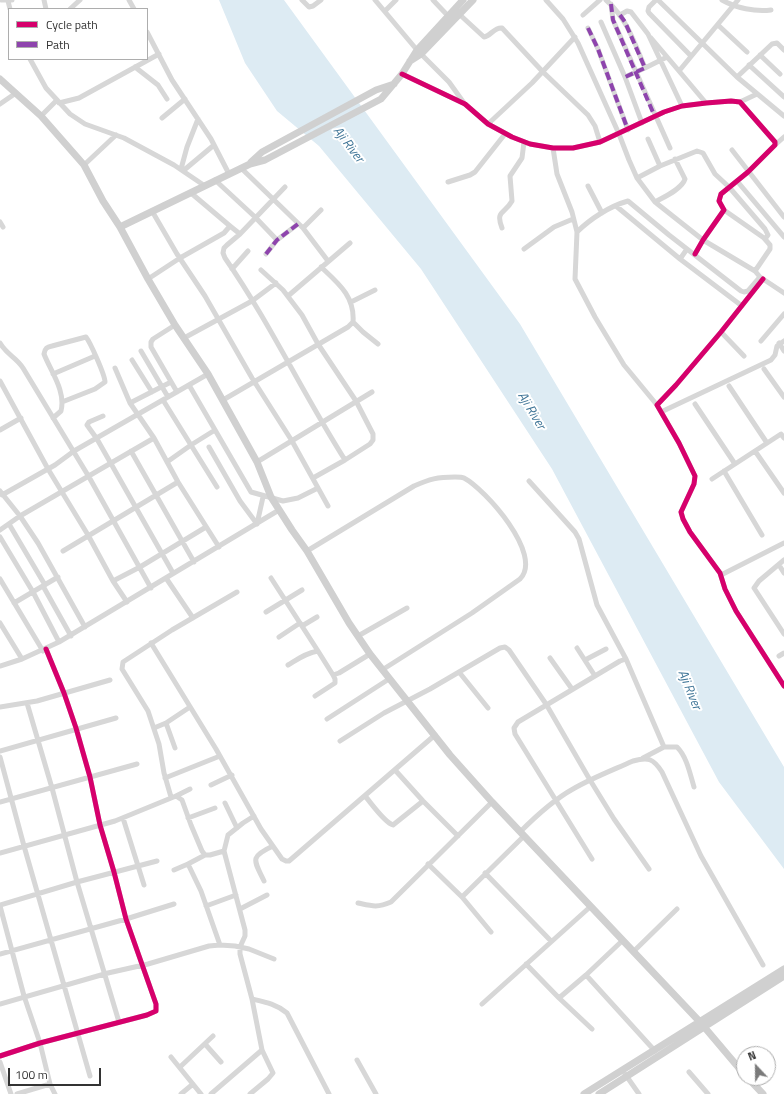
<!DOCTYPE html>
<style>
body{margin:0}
#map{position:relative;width:784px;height:1094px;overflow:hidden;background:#fff;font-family:"Titillium Web",sans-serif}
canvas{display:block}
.legend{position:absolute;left:8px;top:8px;width:140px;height:52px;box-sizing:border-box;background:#fff;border:1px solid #adadad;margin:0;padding:5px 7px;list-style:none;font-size:12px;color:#333}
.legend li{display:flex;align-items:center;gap:8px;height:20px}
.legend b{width:20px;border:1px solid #adadad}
.north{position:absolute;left:736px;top:1046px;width:40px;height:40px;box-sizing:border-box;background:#fff;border:1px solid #adadad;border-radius:50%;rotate:338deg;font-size:11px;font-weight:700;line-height:16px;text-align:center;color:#333}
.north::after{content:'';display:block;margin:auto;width:14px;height:18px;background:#7a7a7a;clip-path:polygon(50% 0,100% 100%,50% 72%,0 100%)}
.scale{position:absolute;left:8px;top:1068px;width:93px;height:18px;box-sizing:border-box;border:2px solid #333;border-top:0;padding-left:5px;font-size:12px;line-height:14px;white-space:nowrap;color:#333;-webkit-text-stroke:3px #fff;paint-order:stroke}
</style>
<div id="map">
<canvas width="784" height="1094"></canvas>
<ul class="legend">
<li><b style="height:5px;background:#d6006c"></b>Cycle path</li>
<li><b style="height:5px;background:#8e44ad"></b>Path</li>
</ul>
<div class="north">N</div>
<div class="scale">100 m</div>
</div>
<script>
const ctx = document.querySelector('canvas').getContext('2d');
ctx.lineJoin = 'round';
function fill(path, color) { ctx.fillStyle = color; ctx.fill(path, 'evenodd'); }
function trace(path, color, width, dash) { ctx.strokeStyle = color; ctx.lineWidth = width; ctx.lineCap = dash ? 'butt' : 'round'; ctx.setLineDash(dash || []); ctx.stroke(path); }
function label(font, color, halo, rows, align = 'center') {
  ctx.font = font + ' "Titillium Web",sans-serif'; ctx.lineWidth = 4; ctx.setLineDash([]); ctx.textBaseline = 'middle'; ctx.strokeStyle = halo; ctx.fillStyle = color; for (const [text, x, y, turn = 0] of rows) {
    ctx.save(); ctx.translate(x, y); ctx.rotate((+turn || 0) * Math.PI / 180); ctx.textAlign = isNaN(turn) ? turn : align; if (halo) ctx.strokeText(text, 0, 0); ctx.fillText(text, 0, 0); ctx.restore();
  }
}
fill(new Path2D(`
 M219,0H284L520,324L784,767V869L719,782L552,469L421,269L319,146L277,111L245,63Z`), '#ddebf3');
trace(new Path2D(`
 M1,0H12
 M44,0L46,9
 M129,0L134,9
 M302,0L309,7L313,6L321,0
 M375,0L417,50L449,82L464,103
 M433,0L450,18
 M546,0L563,19L578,43L619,134L629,160L637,178L655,202L703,240L755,271L760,277L784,293
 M606,0C627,18 635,44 645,68L625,77
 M656,0L649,7L648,11L649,13L691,56
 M658,0L737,77L784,116
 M722,0C736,8 755,12 771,10
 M8,1L10,9
 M611,4L613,20L670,148
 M70,9L80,0
 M385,11L396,0
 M459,14L484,37C491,36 494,27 502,28L543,72L588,115L595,126L600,142
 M583,15L600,0
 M620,15L627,11L631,12L648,34L682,106
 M601,22L625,77L642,123
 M718,25L747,52
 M588,28L598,49L628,130
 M147,32L172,80L211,139L229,174
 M651,38L679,71
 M760,55L780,74
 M30,59L46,88L70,114L85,124L124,138L174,165L205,186
 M749,65L784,97
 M135,67L158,85L167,99
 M645,68L667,57
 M402,74L465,104L488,124L512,137L530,144L553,148H573L600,142L664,112L682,106L706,103L731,101L740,102L775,142V145L748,172L721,194L719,201L724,210L703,240L695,254
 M737,77L772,44L777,43L784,50
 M740,102L757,94
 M59,103L79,98L159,54
 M706,103L679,71L738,0
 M0,104L16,93
 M41,116L57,100
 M162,118L185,99
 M488,124L532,83L575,37
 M775,145L784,137
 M553,148L557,174L572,212L577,232L575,279L595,317L624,365L657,405
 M732,150L784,217
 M84,165L116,135
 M660,166L697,151L703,153L715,174L729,187L765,229L768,235L765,239
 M241,168L303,228L328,261
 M181,169L187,147L198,119
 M183,171L214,145
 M637,178L660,166L648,139
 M215,180L255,217L277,240
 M737,181L784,237
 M448,182L470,175L475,172L505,134
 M588,186L602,213
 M285,187L240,234L227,245L224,248L223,253L225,258C270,323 303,394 345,460
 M655,202C664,197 682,189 685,179L675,159
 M616,206L680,259
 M724,210L764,238L770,245V249L755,271
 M152,211L177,254L205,296L252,378L292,441L328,506
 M0,222L3,227
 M230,226L240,234
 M303,228L321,210
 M502,228C495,210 505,214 512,201L510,176L522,158L524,142
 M577,232C590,219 610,206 628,201L669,235L741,291L744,292L748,291L760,277
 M524,249L554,227L573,219
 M687,249L680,259L742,306
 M266,254L277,240L298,224
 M232,269L248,251
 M261,270L283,290L302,315L318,344L356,401L373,434V440L370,444L345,460L313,478
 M148,279L180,258L224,233L230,226L191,193
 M763,279L721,332L676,385L657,405L679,443L695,476L694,484L681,512L683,519L690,532L720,573L725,589L736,611L784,686
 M288,296L350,243
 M351,302L375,290
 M353,322L363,332L378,344
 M175,325L153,339L151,342V347L177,392
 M721,332L744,356
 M184,338L252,301L276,283
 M761,341L784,314
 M0,343C7,355 16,357 23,368L89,477L151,588
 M779,343L784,351
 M141,351L168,397
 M132,360L152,392
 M115,368L130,403L154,438L178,482L219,547
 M764,369L784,397
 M53,374L95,356
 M0,381L48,469L88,535L113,581L127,602
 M189,385L251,492L283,501L298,498L318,488
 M729,386L767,443
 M163,400L217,487
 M223,400L348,327L353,322C355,296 338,283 321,267
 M130,403L171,382
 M695,404L735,464
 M661,412L771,360L775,355L777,346L784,341
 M103,416L89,422L87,425L97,439L173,573
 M53,418L61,411C66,391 51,372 44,354C45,348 47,347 52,346L86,337C90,342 105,375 105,382L95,389L62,402
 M0,430L21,418
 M209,447L240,501L257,524
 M131,451L194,562
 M755,451L784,493
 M167,462L191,445L215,430
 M257,462L372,392
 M724,471L762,535
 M712,479L781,434L784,438
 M529,481L575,532L579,539L597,605L626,659
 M0,491L20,516L38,543L85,627
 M2,495L55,465L74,451L208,374
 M9,524L45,585
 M257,524L263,497
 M0,530L20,516L154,438
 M0,537L33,592L59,642
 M63,551L178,482
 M307,551L414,486C430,479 437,477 455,477C458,477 462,477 464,478C485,489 544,555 520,579L472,613L382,670
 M784,560L759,581L754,588L784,634
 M779,565L784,573
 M721,575L784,543
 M166,578L193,618
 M271,578L318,651
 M0,579L43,651
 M113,581L140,567L206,527
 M43,586L71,636
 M14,603L58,577
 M266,612L302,590
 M0,623L22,659
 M302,626L317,617
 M358,636L407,608
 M279,637L300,623
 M151,643L216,749L261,829L282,859L286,861H289L296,855L435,735
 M577,648L595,676
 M779,656L784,653
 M550,658L572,689
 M585,660L606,649
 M288,665C298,659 306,653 318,651L333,675L339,673L370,654
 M0,666L22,659L59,642L279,510
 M459,672L488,708
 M315,696L335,683V679L333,675
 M27,703L52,788L77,882L119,1022
 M0,707L37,701L110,680
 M327,719L389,679
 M166,723L175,748
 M154,728L166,723L190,707
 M340,741L384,713L430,689L500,648L505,647L509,650L546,704L590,780L614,819L649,869
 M0,751L116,718
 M0,757L24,846L90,1076
 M643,758L664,747H677C687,757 690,774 694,787
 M395,770L423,801L458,836
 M165,778L220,756
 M211,785L232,775
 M176,796L190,789
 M365,796C372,804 384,822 393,825L423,801
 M171,797L164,773L159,744L148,711L122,669L123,662L172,630L237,592
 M0,802L137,764
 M225,803L237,828
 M123,818L144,885
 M188,818L215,808
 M520,832C536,816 553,800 573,789C592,778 613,770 633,761C648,757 653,758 662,772L701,856L763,965
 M0,853L115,821L176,796L182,800L191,825L202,851L205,855H210L224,851
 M205,855L188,864L201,891L220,945
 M592,859L515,734L514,728L518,722L620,661L626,659L664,747
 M428,864L462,897L491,932
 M174,870L188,864
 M485,873L551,941
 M264,881C254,860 249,857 273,846
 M462,897L524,836
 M358,903C372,906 377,908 391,902L492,802
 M0,905L77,882L157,861
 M0,906L24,996L40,1043L50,1084L55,1094
 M206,906L236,895
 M240,909L267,895
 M633,952L677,909
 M0,954L126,919L174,904
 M526,964L559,998L592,1029
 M586,975L655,1051
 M559,998L586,975L622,941
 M252,999C265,1002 276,1004 287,1013L329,1094
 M0,1004L108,973L148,964L209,946L220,945L235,946L249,949L274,959
 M482,1004L590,907
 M205,1044L221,1062
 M0,1056L40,1043L147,1015L156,1011V1004L126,919L114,872L100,825L90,777L76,728L64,693L46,649
 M171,1057L201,1094
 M357,1060L376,1094
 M0,1062L11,1094
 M180,1067L213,1036
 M689,1072L708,1094
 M625,1074L639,1094
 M17,1094L50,1084
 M181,1094L193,1084
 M211,1094L262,1050
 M250,1094L268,1079L273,1073L262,1050L252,999L240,954V947L245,936V930L224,851L228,835L243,823L254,816`), '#d7d7d7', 5);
trace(new Path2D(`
 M410,61L421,54L473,0
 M0,79L41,116L84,165L103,201L120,227L148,279L175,325L208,374L257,462L271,497L292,530L307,551L349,623L370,654L450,755L492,802L700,1022L744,1074
 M251,162L262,152L376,90L394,84
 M120,227L250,164L265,160L381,99L402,74L417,50L463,0
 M748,1078L763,1094
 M584,1094L784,969
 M599,1094L784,976`), '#d0d0d0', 7);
trace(new Path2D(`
 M611,4L613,20L655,117
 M620,15L625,22L645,68L625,77
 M588,28L598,49L628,130
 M266,254L277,240L298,224`), '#8e44ad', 4, [8, 4]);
trace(new Path2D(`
 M402,74L465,104L488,124L512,137L530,144L553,148H573L600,142L664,112L682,106L706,103L731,101L740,102L775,142V145L748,172L721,194L719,201L724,210L703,240L695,254
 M763,279L721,332L676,385L657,405L679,443L695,476L694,484L681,512L683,519L690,532L720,573L725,589L736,611L784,686
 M0,1056L40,1043L147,1015L156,1011V1004L126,919L114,872L100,825L90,777L76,728L64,693L46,649`), '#d6006c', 5);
label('italic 13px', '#3f7597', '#fff', [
 ["Aji River",348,145,53],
 ["Aji River",531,411,59],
 ["Aji River",689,690,68]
]);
</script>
